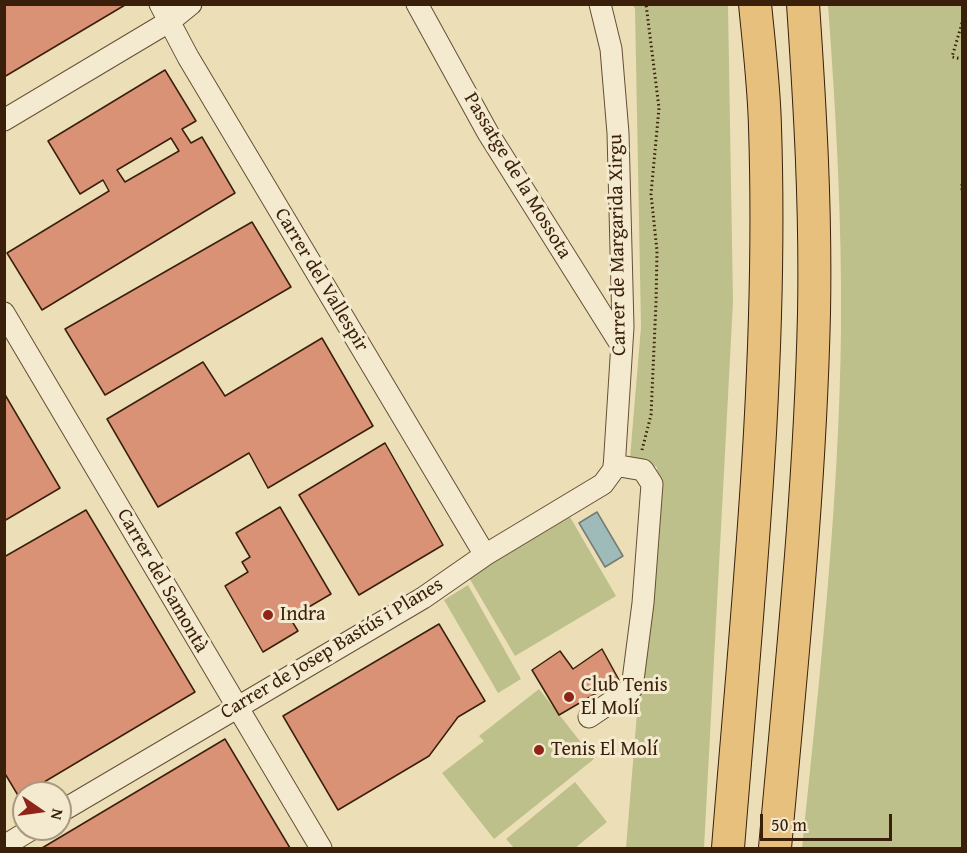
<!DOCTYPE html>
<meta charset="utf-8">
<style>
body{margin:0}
#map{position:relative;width:967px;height:853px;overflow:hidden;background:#ecdfb7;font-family:"Gentium Book Plus",serif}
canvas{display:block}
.frame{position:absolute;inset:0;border:6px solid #3a1f0a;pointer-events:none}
.north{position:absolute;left:12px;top:781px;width:60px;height:60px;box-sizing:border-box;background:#f3ead0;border:2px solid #a99981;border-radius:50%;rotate:103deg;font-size:16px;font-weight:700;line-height:24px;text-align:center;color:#3a1f0a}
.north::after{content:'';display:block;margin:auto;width:21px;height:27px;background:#8f2418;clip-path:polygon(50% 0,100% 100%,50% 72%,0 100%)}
.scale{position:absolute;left:760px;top:814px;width:132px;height:27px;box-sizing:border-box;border:3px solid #3a1f0a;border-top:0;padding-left:8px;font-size:18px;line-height:21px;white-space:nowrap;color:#3a1f0a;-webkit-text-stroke:4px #f3ead0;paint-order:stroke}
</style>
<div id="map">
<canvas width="967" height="853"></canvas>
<div class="frame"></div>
<div class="north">N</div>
<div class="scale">50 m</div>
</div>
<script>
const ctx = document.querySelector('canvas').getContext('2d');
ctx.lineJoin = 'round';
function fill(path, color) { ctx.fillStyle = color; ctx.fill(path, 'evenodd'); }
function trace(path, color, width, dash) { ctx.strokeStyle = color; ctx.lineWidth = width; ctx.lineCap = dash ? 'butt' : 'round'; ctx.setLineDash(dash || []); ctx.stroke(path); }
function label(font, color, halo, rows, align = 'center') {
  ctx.font = font + ' "Gentium Book Plus",serif'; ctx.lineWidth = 6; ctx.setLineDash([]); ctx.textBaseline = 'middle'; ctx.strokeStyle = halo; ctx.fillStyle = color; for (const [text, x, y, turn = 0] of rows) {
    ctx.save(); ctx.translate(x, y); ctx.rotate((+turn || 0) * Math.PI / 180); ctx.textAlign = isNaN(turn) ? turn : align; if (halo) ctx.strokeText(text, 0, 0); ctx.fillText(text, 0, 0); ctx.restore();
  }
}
fill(new Path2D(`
 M633,5H728L733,302L704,848H626L657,467L630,458L641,327L635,9Z
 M828,5H962V848H802C820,676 839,503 841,330C842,221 836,113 828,5Z
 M570,517L616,596L515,656L468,576Z
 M468,585L521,679L498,693L444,600Z
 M539,689L594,759L494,839L442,773L484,741L479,736Z
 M575,782L607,822L575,848H514L506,839Z`), '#bdc08a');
const water = new Path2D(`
 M597,512L623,556L605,567L579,523Z`);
fill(water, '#9ebab9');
trace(water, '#767c73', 1.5);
const building = new Path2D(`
 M4,4H125V5L4,77Z
 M165,70L196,121L182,129L191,143L202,137L235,193L42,310L7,253L109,191L103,180L80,194L48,141ZM171,138L179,151L125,182L117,170Z
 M252,222L291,287L105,395L65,329Z
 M322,338L373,426L268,488L249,453L158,507L107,419L203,362L225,396Z
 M4,393L60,488L4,521Z
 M385,443L443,545L359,595L299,495Z
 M280,507L331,594L290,618L298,631L263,652L225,586L248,572L242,562L250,557L236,533Z
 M86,510L195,692L19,797L4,772V557Z
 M439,624L485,701L458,717L429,756L338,810L283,716Z
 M602,649L619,680L559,715L532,670L560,651L573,669Z
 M225,739L290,848H42Z`);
fill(building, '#d99276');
trace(building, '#3a1f0a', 1.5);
const minor = new Path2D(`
 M160,4L188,57L485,555
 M417,4L488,133L621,345
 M4,120L170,21L191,4
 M4,313L321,848
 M589,717L632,688L643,603L652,484L643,470L614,465
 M60,812L423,598L485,555L603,484L614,469L623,327L618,133L611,49L600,4
 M4,846L32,829`);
const highway = new Path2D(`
 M728,848C747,609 773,368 765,127C764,86 759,45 755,4
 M775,848C791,670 810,492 814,313C816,210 810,107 803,4`);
trace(minor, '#664f35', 23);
trace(highway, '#3a1f0a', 34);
trace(new Path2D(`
 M962,23L952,57L962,59
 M962,184V192
 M642,450L651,415L656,303L657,251L651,194L659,108L646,4`), '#3a1f0a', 3, [1.5, 3]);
trace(minor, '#f3ead0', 21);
trace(highway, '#e6c07c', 32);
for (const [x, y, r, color] of [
 [268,615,6,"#8f2418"],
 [569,697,6,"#8f2418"],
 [539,750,6,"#8f2418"]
]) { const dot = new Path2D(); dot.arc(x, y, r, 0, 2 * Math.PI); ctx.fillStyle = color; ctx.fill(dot); trace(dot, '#f3ead0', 2); }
label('20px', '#3a1f0a', '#f3ead0', [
 ["Passatge de la Mossota",517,176,59],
 ["Carrer de Margarida Xirgu",618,245,-91],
 ["Carrer del Vallespir",321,280,59],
 ["Carrer del Samontà",162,581,60],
 ["Carrer de Josep Bastús i Planes",332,649,-31]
]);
label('20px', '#3a1f0a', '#f3ead0', [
 ["Indra",280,615],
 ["Club Tenis",581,686],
 ["El Molí",581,709],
 ["Tenis El Molí",551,750]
], 'left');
</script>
